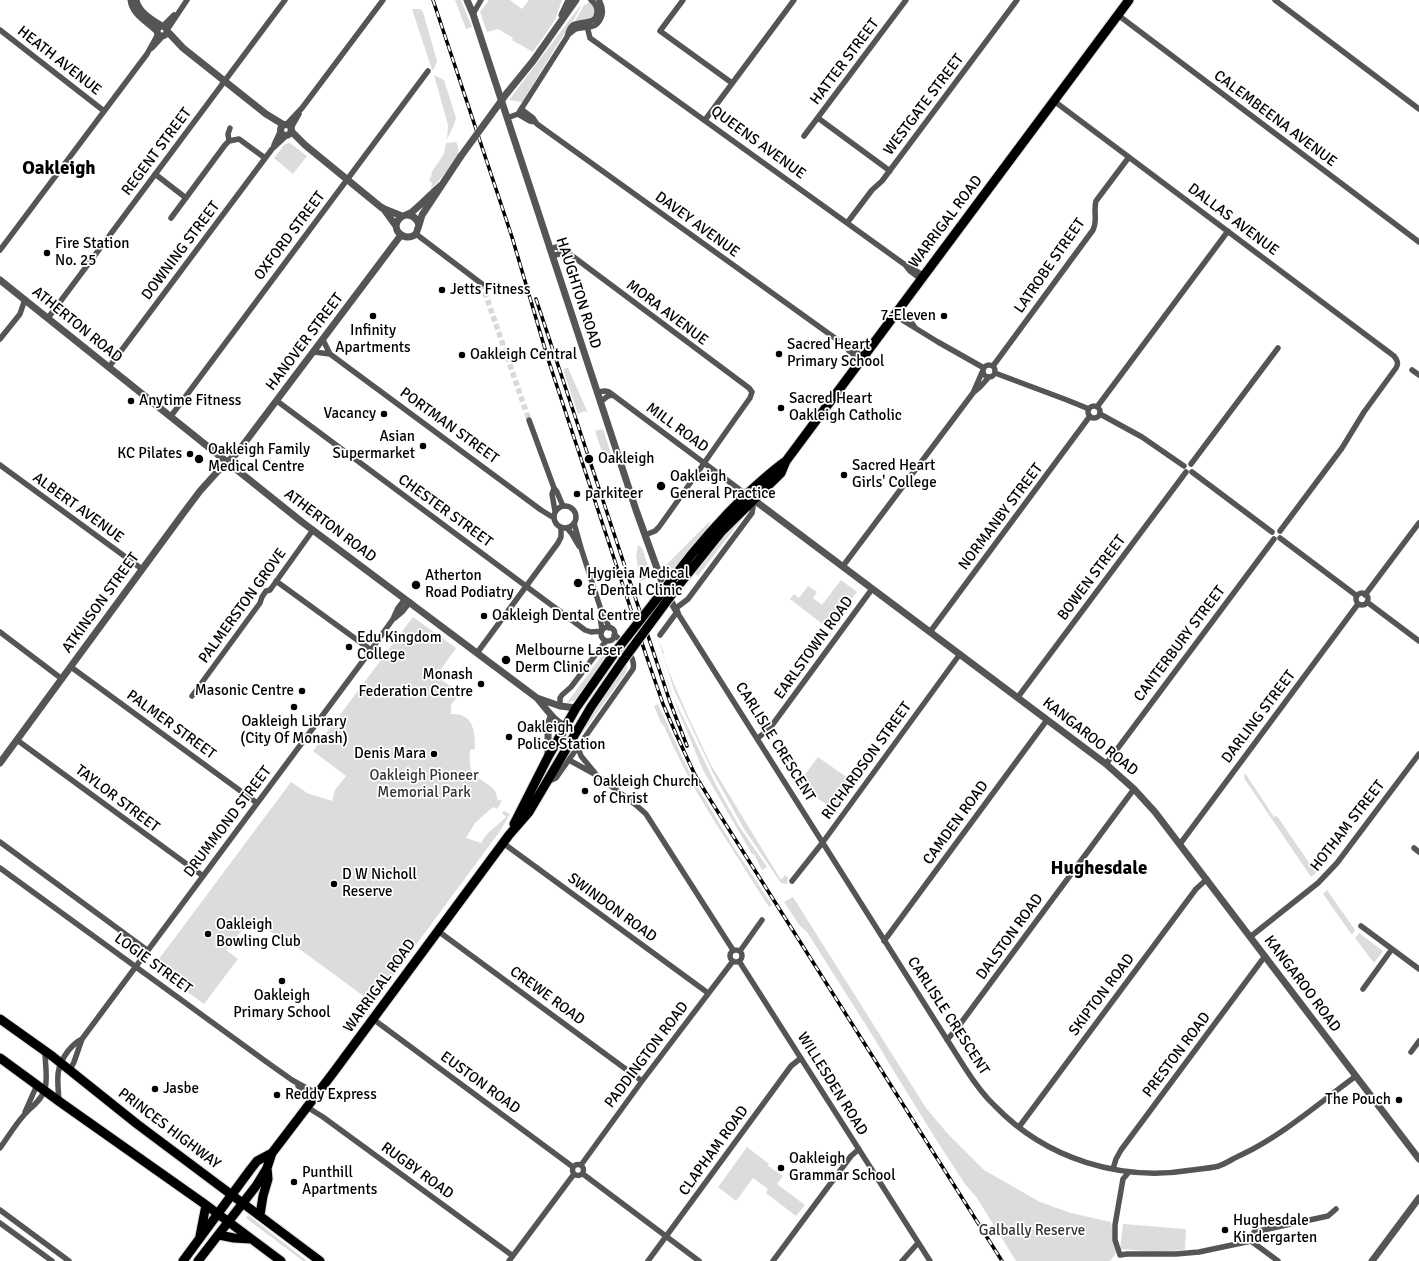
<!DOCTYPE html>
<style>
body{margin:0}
canvas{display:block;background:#fff}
</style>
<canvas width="1419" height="1261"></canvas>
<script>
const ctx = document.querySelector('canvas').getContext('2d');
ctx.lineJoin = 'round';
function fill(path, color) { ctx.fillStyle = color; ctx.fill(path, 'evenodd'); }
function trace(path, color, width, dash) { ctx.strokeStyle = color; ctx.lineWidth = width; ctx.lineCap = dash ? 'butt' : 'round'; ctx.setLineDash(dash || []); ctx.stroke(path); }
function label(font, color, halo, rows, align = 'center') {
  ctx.font = font + ' Signika,sans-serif'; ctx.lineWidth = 3.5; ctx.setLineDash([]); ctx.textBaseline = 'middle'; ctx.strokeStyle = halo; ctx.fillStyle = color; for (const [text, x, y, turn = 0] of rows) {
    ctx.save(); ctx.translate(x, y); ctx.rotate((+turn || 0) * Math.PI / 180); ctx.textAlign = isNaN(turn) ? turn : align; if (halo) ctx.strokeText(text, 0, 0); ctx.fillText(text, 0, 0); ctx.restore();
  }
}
fill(new Path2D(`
 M455,0H461L472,27L466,29Z
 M489,0H510L522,9L529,0H562L555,20L533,52L512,40L513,38L498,29L487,32L480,12Z
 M590,2C593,5 595,7 594,11C594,21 582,20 575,21L584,5Z
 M580,6H581C576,15 573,23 566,31L522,102L509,100Z
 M412,9H420L423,12L437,61L434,69L432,70Z
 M434,75L444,80L456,118L454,125L447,139L448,125Z
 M456,142C458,145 459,150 458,154C453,165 439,181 431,189L432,183L429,180L432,175L431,173L444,154L446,143Z
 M290,143L307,156L293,174L274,158L285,144Z
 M566,368H568L588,413L585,411L578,414L564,372V369Z
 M603,429L612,457L610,458L611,460L606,464L595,431Z
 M745,515L698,576L694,573L714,547Z
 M711,520L706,530L667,578L664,567Z
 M638,545L642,548L652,577L640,581L636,555Z
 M841,580L857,592L829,629L790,599L794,594L799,598L808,586L817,592L813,598L822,605Z
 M413,617L456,648L436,676L460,693L451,705V714C474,713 475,732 475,749L470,750C470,756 469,763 471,769C476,782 498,784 497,799L502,801L497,809L493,807L475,823L466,838L481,843L487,834L506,817L502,813L504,811L510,814L500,831L373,1003L294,945L292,947L252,918L226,950L238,959L204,1004L153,967L291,782L307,793L332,801L335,790L346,776L313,751Z
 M652,636L671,692L716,785L739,826L767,867L762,870L754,854H752L703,770L678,710Z
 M658,639L664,653L663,654L669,672L687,714L711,765L781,880L785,875L788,877L787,884L781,883L744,829L713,773L674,690Z
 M609,646H614L577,699L566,704Z
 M627,663V669L625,674L580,736L592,714Z
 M658,704L683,759L695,783L735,849L772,905L769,907L713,819L692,784L672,744L664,726L661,723L654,706Z
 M818,757L855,783L834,810L798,784Z
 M1245,773L1274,817L1277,816L1316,873L1311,877L1244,778Z
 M1327,890L1355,930L1352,935L1323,894Z
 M793,897L926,1108L947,1133L984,1170L1040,1202L1071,1213L1111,1222L1116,1253L1110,1261H1016L977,1198L965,1184L937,1141L890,1065L874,1038L807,932L800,926L784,902Z
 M1359,933L1383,951L1374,963L1355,938Z
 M747,1147L769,1164L768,1166L783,1176L777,1184L805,1205L796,1216L766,1193L768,1189L753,1178L736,1201L718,1187Z
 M248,1215L307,1261H303L246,1218Z
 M1123,1224L1186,1229L1185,1250L1155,1252L1120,1249Z`), '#dcdcdc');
trace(new Path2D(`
 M482,284L529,420`), '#d9d9d9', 5.5, [5.5, 3]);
const trunk = new Path2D(`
 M674,577C697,546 722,518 749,492C761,481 773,470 786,461
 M678,586L722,531L781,473L786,461L1129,0
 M514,824L548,757L576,708L616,651
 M0,1019L52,1056L137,1124L320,1261
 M0,1058L60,1102L206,1205L281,1261
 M260,1215L263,1196L268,1179L267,1168
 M219,1235L234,1238L251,1239
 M200,1236L206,1205
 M183,1261L250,1170L257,1161L272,1153
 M198,1261L256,1186L267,1168L272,1153L333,1073L509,835L529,812L591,707L624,659`);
trace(trunk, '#dbdbdb', 11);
trace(new Path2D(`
 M683,0L660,31L732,83
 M1275,0L1419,109
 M473,14L481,0
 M1118,15L1419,242
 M588,22V30L590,38L904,264L912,268L924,276
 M163,26L174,15
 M0,30L104,111
 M167,30L187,0
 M568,35C571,33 573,30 576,29C588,25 597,31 602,15C603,10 602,5 599,0
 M152,48L163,36
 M1054,101L1394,356C1397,360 1399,363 1396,368L1364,412L1342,448L1280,531
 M521,109L533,118L537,124L846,346L851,348L863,357
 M518,114L530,121L535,122
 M507,118L518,114L567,37C568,33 569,28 573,25C581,20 597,26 597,11C597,6 595,3 591,0
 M818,118L890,171
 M705,120L794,0
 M286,125L302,108L383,0
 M291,128L299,114
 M804,136L906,0
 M229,141L228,134L230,128
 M274,145L280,132
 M155,174L186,198
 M171,218L225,145L229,141L239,139L265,158
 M847,223L872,190L882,181L1017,0
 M416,234L482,284
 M550,249L556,247L563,249L749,388L752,392L750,398C719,441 690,484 659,527L655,531L645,535
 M0,250L147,54L158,34
 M552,256L559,254L567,253
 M906,266L910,271L921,279
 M897,312L910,321L914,326
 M894,315L938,342L984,368
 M48,318L285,0
 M0,339L20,314L25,299
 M323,340L330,354
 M846,346L849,351L861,360
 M314,352L330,354L541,510L554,518
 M983 371a6 6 0 1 1 12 0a6 6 0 1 1-12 0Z
 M993,366L1093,230C1098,220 1093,211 1096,201L1129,157
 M109,367L272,149L286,136
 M1412,370L1419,375
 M995,373L1067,400L1089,409
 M597,392L605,391L609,392L747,495
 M973,393L980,387L989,377
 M277,401L585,630L591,632L602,631
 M600,402L608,396L613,395
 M1088 412a6 6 0 1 1 12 0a6 6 0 1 1-12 0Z
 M1097,407L1228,231
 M1100,414L1142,437L1184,466
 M171,416L428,71
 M529,420L554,488L557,492L563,506
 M1191,464L1278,348
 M0,465L142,569
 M1192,472L1272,532
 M554,488L552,494L555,511
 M554 517a11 11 0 1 1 22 0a11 11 0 1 1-22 0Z
 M574,523L581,548L602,613L605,616L609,628
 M567,528L572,534L579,546
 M1280,538L1357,596
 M843,566L973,393L983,370
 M276,581L371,650
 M1356 599a6 6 0 1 1 12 0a6 6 0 1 1-12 0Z
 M1365,595L1419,523
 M1367,602L1419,641
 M675,609L688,599L752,513L754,500
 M602,613L600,617L602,630
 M395,618L402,612L410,602
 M601 634a7 7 0 1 1 14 0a7 7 0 1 1-14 0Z
 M0,632L62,679
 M930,632L1090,416
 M660,635L677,612L965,1068C974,1082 983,1095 995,1106C1046,1159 1121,1182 1192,1170C1201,1169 1211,1168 1219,1166C1227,1163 1234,1158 1241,1155C1283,1135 1319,1103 1356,1076
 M477,653L558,543L561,537V527
 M71,667L257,803
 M192,696L260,603L262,597L266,591L270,590L313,530
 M1018,697L1186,472
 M560,706V698L562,695L571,687L606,641
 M758,738L770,728L872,589
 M17,740L203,876
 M578,747L581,756L595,773
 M569,760L598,776L636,805L646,814L733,950
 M1106,764L1274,539
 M547,782L556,778L633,669C636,659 623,640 614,635
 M0,842L147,950
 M503,843L708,993
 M1180,844L1358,604
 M1414,848L1419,852
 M0,868L268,1063L292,1080L317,1094
 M792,881L823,842L960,654
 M1361,926L1419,969
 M438,931L642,1081
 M1250,937L1318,883L1337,863L1419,754
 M884,941L1047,720
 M730 956a6 6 0 1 1 12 0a6 6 0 1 1-12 0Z
 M740,951L762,920
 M739,961L930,1261
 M1363,989L1392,949
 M373,1019L573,1167
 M947,1040L958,1027L1134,789
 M1411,1052L1419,1041
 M70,1070L74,1062L82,1039L371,650L393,619L398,608L405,599
 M298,1086L313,1099
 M59,1102C58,1080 54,1070 68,1051C72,1046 76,1042 82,1039
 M307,1107L323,1117L513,1256
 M25,1112L37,1085
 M1019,1127L1196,889L1207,879
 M0,1148C8,1137 15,1125 24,1115C31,1107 42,1100 45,1089C48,1077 45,1064 45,1052
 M572.5 1170a5.5 5.5 0 1 1 11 0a5.5 5.5 0 1 1-11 0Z
 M581,1165L642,1081L733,961
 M1113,1169L1116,1159L1121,1150L1265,956
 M583,1174L699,1261
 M0,1210L69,1261
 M0,1223L52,1261
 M1251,1241L1254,1232L1328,1216L1336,1209
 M1120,1255L1127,1254H1176L1199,1252L1251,1241L1278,1261
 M1120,1255L1115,1240V1225L1123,1179L1129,1172
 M509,1261L574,1174
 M648,1261L791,1066L801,1058
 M773,1261L851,1156L859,1149
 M902,1261L918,1243`), '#555', 5.5);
trace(new Path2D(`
 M131,0C133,15 147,21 157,31
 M136,0C138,12 152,20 162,26
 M467,0L473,14L636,510L666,593L677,612
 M562,15L569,0
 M157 31a5 5 0 1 1 10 0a5 5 0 1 1-10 0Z
 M167,31L183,48L266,114L284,125
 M507,93L533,61L576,0
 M280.5 130a5.5 5.5 0 1 1 11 0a5.5 5.5 0 1 1-11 0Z
 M291,131L305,145L382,208L402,216
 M383,208L396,226
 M407,215C414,215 417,219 419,225L416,234C405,243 390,230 399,219C402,215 408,215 412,212C422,204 431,194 440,186
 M419,225L422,215L461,156
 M0,280L302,522L537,698C549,712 557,727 577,730
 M754,500L1106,764L1134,789L1155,812L1419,1159
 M537,698L560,706L576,708
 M548,757V725L551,716
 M0,763L182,515L200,491L218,471L237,453L401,235
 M1372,1261L1419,1198`), '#555', 7);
trace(trunk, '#000', 9);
const rail = new Path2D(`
 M433,0L512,237L548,359L645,652L663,704L676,734L695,775L711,801L1002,1261
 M536,299L670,702L687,746`);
trace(rail, '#000', 3.5);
trace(rail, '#fff', 2, [6]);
const trunkBridge = new Path2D(`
 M616,651L674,577
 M624,659L678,586`);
trace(trunkBridge, '#dbdbdb', 11, []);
trace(new Path2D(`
 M461,156L507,93`), '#555', 7);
trace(trunkBridge, '#000', 9);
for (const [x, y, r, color] of [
 [47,253,4,"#000"],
 [442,290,4,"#000"],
 [373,316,4,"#000"],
 [944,316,4,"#000"],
 [779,354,4,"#000"],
 [462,355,4,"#000"],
 [131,401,4,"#000"],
 [781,408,4,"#000"],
 [384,414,4,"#000"],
 [423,446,4,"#000"],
 [190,454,4,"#000"],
 [199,459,5,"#000"],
 [589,459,5,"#000"],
 [844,475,4,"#000"],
 [661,486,5,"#000"],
 [577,494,4,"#000"],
 [578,583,5,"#000"],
 [416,585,5,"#000"],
 [484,616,4,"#000"],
 [349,647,4,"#000"],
 [506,660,5,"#000"],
 [481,684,4,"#000"],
 [302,691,4,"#000"],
 [294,707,4,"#000"],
 [509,737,4,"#000"],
 [434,754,4,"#000"],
 [585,791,4,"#000"],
 [334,884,4,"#000"],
 [208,934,4,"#000"],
 [282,981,4,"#000"],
 [155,1089,4,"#000"],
 [277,1095,4,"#000"],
 [1399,1100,4,"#000"],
 [781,1168,4,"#000"],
 [294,1182,4,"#000"],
 [1225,1230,4,"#000"]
]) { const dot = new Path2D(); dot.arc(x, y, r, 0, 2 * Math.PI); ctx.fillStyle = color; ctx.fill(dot); trace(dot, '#fff', 1.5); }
label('15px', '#000', '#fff', [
 ["HEATH AVENUE",59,61,38],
 ["HATTER STREET",845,62,-53],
 ["WESTGATE STREET",924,105,-53],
 ["CALEMBEENA AVENUE",1275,119,37],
 ["QUEENS AVENUE",758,143,36],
 ["REGENT STREET",157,152,-53],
 ["DALLAS AVENUE",1233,220,37],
 ["WARRIGAL ROAD",946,222,-53],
 ["DAVEY AVENUE",697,225,36],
 ["OXFORD STREET",290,236,-53],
 ["DOWNING STREET",181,251,-53],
 ["LATROBE STREET",1050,266,-55],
 ["HAUGHTON ROAD",578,293,72],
 ["MORA AVENUE",667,313,37],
 ["ATHERTON ROAD",77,325,39],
 ["HANOVER STREET",305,342,-53],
 ["PORTMAN STREET",449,426,36],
 ["MILL ROAD",677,428,36],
 ["ALBERT AVENUE",78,508,36],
 ["CHESTER STREET",445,511,36],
 ["NORMANBY STREET",1001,517,-53],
 ["ATHERTON ROAD",330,526,37],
 ["BOWEN STREET",1092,578,-53],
 ["ATKINSON STREET",101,603,-54],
 ["PALMERSTON GROVE",243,606,-54],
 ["CANTERBURY STREET",1180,644,-53],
 ["EARLSTOWN ROAD",814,648,-54],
 ["DARLING STREET",1259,717,-53],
 ["PALMER STREET",171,725,36],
 ["KANGAROO ROAD",1090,737,38],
 ["CARLISLE CRESCENT",775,742,58],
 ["RICHARDSON STREET",867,761,-54],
 ["TAYLOR STREET",117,799,37],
 ["DRUMMOND STREET",228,822,-53],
 ["CAMDEN ROAD",956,823,-54],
 ["HOTHAM STREET",1348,826,-52],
 ["SWINDON ROAD",612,908,36],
 ["DALSTON ROAD",1010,937,-54],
 ["LOGIE STREET",153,964,36],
 ["KANGAROO ROAD",1302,984,53],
 ["WARRIGAL ROAD",380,986,-54],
 ["SKIPTON ROAD",1102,995,-53],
 ["CREWE ROAD",547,996,36],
 ["CARLISLE CRESCENT",948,1016,57],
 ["PADDINGTON ROAD",647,1055,-53],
 ["PRESTON ROAD",1177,1055,-53],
 ["EUSTON ROAD",480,1083,36],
 ["WILLESDEN ROAD",832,1084,58],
 ["PRINCES HIGHWAY",169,1129,37],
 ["CLAPHAM ROAD",714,1151,-54],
 ["RUGBY ROAD",417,1171,36]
]);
label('15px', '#000', '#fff', [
 ["Fire Station",55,244],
 ["No. 25",55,261],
 ["Jetts Fitness",450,290],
 ["7-Eleven",936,316,"right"],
 ["Infinity",373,331,"center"],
 ["Apartments",373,348,"center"],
 ["Sacred Heart",787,345],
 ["Primary School",787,362],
 ["Oakleigh Central",470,355],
 ["Sacred Heart",789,399],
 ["Oakleigh Catholic",789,416],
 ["Anytime Fitness",139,401],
 ["Vacancy",376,414,"right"],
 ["Asian",415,437,"right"],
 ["Supermarket",415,454,"right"],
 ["Oakleigh Family",208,450],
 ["Medical Centre",208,467],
 ["KC Pilates",182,454,"right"],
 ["Oakleigh",598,459],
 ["Sacred Heart",852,466],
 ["Girls' College",852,483],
 ["Oakleigh",670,477],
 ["General Practice",670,494],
 ["parkiteer",585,494],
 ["Hygieia Medical",587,574],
 ["& Dental Clinic",587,591],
 ["Atherton",425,576],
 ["Road Podiatry",425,593],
 ["Oakleigh Dental Centre",492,616],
 ["Edu Kingdom",357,638],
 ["College",357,655],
 ["Melbourne Laser",515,651],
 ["Derm Clinic",515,668],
 ["Monash",473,675,"right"],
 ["Federation Centre",473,692,"right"],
 ["Masonic Centre",294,691,"right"],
 ["Oakleigh Library",294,722,"center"],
 ["(City Of Monash)",294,739,"center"],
 ["Oakleigh",517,728],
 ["Police Station",517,745],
 ["Denis Mara",426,754,"right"],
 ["Oakleigh Church",593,782],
 ["of Christ",593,799],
 ["D W Nicholl",342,875],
 ["Reserve",342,892],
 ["Oakleigh",216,925],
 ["Bowling Club",216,942],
 ["Oakleigh",282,996,"center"],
 ["Primary School",282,1013,"center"],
 ["Jasbe",163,1089],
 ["Reddy Express",285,1095],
 ["The Pouch",1391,1100,"right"],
 ["Oakleigh",789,1159],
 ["Grammar School",789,1176],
 ["Punthill",302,1173],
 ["Apartments",302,1190],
 ["Hughesdale",1233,1221],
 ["Kindergarten",1233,1238]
], 'left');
label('15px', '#333', '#fff', [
 ["Oakleigh Pioneer",424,776],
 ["Memorial Park",424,793],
 ["Galbally Reserve",1032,1231]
]);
label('bold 19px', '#000', '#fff', [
 ["Oakleigh",59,169],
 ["Hughesdale",1099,869]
]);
</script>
